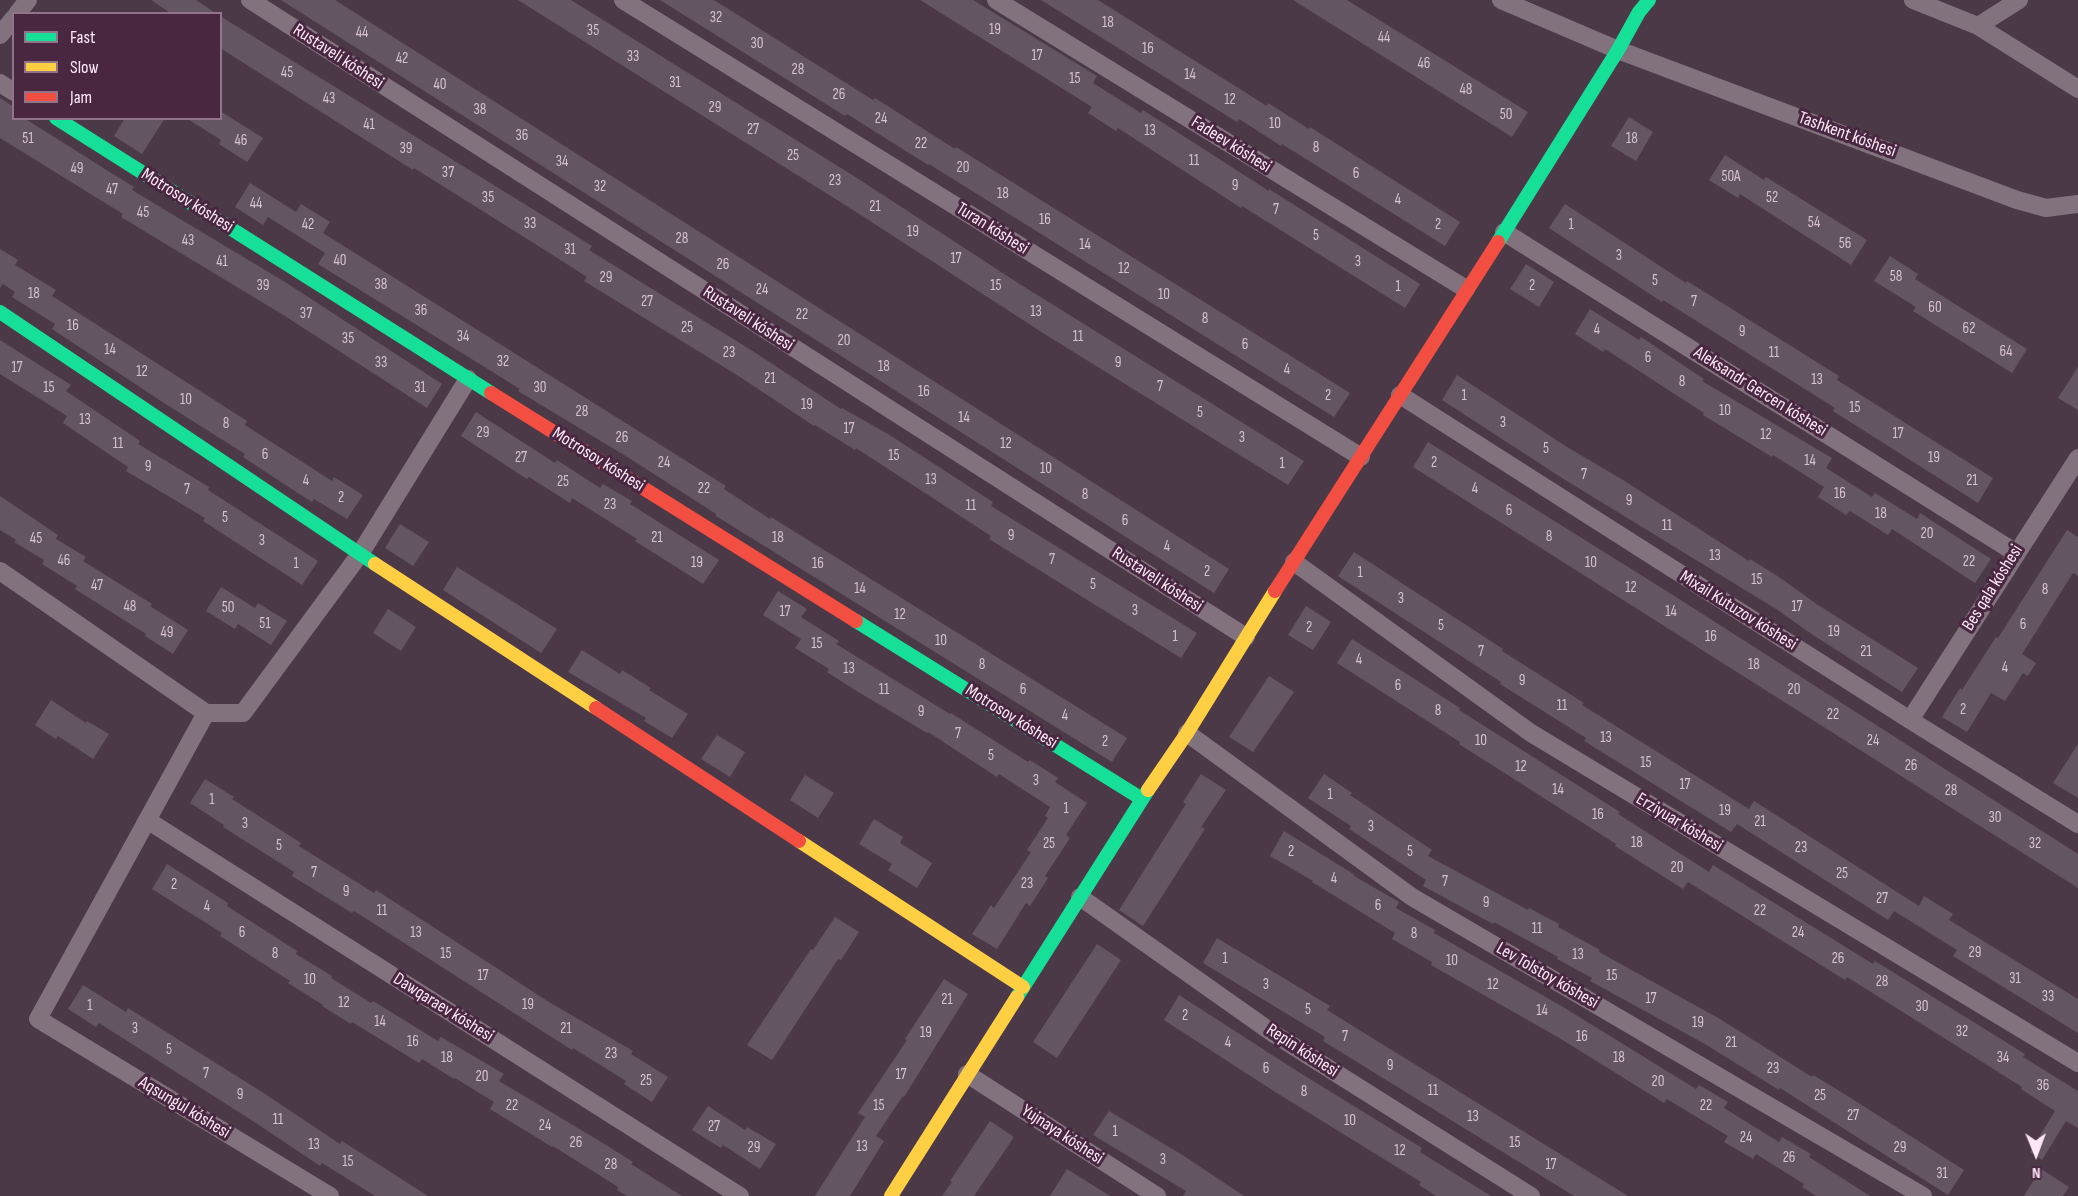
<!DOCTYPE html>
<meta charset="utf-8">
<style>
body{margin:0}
#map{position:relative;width:2078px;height:1196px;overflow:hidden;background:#4c3947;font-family:"Sofia Sans Condensed",sans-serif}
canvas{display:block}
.legend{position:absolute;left:12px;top:12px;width:210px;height:108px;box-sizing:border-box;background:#492741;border:2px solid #917489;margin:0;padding:8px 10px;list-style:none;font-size:18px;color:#fde7f6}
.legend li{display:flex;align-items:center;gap:12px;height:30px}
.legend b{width:30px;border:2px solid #917489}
.north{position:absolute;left:2006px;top:1124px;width:60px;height:60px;-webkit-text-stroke:4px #492741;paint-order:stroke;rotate:179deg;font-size:16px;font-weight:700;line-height:24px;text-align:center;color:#fde7f6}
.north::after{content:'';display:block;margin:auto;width:21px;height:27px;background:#fde7f6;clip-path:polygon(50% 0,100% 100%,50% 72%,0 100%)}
</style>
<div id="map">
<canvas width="2078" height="1196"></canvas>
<ul class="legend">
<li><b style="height:8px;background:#16e098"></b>Fast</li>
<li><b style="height:8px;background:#ffcf43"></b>Slow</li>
<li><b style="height:8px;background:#f24e42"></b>Jam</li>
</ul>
<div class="north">N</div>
</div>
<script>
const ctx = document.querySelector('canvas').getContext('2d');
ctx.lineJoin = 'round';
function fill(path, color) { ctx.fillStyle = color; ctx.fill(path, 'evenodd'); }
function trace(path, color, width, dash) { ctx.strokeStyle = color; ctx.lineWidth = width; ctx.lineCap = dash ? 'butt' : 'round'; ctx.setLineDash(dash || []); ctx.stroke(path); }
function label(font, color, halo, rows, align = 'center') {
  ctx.font = font + ' "Sofia Sans Condensed",sans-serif'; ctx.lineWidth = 6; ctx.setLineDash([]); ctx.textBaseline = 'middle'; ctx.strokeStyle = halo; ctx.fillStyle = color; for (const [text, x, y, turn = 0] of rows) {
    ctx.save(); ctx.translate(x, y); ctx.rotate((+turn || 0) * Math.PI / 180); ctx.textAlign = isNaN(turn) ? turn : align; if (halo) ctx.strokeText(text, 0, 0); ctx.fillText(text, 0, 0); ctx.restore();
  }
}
fill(new Path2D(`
 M151,0H196L217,14H172Z
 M281,0H335L1229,569L1214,593Z
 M518,0H571L857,178L1018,283L1304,461L1288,485L1043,333L853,210Z
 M660,0H714L873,100L875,98L955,149L956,147L1350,393L1334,417L929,164L928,165L847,114L845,116Z
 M920,0H973L1097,76L1093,83L1141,113L1143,110L1269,191V189L1420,284L1405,308L1242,206L1241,208L1118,128L1116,131L1088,113L1092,107Z
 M1041,0H1098L1267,106L1268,103L1309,129L1310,127L1460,222L1445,246L1282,144L1281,146L1239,119L1237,122Z
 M1293,0H1347L1528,112L1512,137Z
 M220,16L552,221L592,246L589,250L751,350L841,409L842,408L888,434L993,502L991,506L1197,633L1181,658L989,539L991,536L856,448L855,450L815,425L814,426L737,375L584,281L587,277L548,252L414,168L413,170L220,48Z
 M0,98L14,107V118H24L105,169L134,187L132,190L285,282L442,384L427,408L285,316L121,217L123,214L0,138Z
 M220,111L263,138L247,162L219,144L221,140L186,118H220Z
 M1629,117L1653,132L1636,161L1611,146Z
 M125,118H165L142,154L114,136Z
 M1725,155L1764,180L1766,177L1867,240L1851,265L1740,194L1738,198L1709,180Z
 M250,183L296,212L301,204L330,222L323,233L726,486L724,489L770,519L771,517L1127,738L1112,762L716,516V514L629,458L518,391L520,389L428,332L318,264L325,253L268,217L263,225L235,207Z
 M1565,204L1686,283L1687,281L1839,376L1837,380L1993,478L1978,503L1833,411L1835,408L1663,300L1662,302L1549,228Z
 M0,249L18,260L15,265L56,290L52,296L247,421L245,425L287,452L332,481L334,477L363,495L347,519L314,499L312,502L284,484L243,457L245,454L164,403L52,329L55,324L12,297L15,292L3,284L0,288Z
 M1890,256L1918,274L1915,279L2027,349L2012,373L1913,311L1916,307L1874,281Z
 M1526,264L1554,282L1539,307L1510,289Z
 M1590,309L1639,340L1641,337L1704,379L1702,381L1832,458L1826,468L1872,497L1875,493L1917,519L1920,513L1991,559L1975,583L1892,529L1888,535L1850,511L1846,515L1818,497L1824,487L1773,455L1772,457L1703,415L1704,413L1605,349L1603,352L1575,334Z
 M0,340L71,385L66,391L140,441L138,444L209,487L208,490L318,561L302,585L203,521L205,518L126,471L128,467L63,423L67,416L0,374Z
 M2078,367V410L2058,398Z
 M1457,375L1567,447L1623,480L1749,561L1750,559L1779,577L1818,605L1918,668L1902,692L1813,635L1776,609L1562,478L1442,400Z
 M476,412L555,463L557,460L600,488L603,484L632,501L630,504L719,560L703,584L635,541L637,539L572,498L570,503L529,477L527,479L461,436Z
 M1428,442L1665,590L2078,854V888L1413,467Z
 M0,496L58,535L56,539L86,557L83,561L152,604L150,606L188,630L173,654L145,636L146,634L75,589L77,586L42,564L44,560L14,542L16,540L0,530Z
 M400,524L429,542L413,566L385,548Z
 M2067,530L2078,537V576L2073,573L2022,654L2036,663L2028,676L2023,673L2005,701L1991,693L1967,732L1942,717L1960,688L1962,690L1996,637L1998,638Z
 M1354,552L1503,649L1502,651L1584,703L1582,705L1749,809L1754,801L1919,906L1924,896L1953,914L1949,920L2078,999V1033L1953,956L1957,950L1894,911L1888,920L1737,824L1731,832L1584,741L1586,738L1500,684L1501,682L1338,576Z
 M457,567L557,629L541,653L443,590Z
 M221,587L255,608L258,603L287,621L271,645L238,624L235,629L206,611Z
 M778,591L807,609L801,617L839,641L836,644L950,714L951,713L1028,762L1030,760L1058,778L1055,782L1087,803L1066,835L1070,838L1045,876L1048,878L1030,906L1026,903L997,949L972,934L991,905L994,908L1031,852L1027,850L1048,818L1045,816L1050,807L999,774L997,777L928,732L927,733L855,690L827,672L829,669L795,648L801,639L763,615Z
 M1306,606L1331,622L1313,650L1288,635Z
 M388,609L416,627L401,651L373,633Z
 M1352,639L1460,708L1459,710L1620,812L1618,814L1709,872L1713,865L1873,964L1875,961L2025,1054L2023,1057L2078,1091V1128L2066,1121L2042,1160L2030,1152L2055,1111L2021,1089L2022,1087L1847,977L1845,980L1688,882L1683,889L1615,846L1616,844L1459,744L1460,742L1337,663Z
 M582,650L620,674L622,670L651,688L649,690L688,714L672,738L644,721L646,718L568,672Z
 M1269,676L1294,692L1253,752L1229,737Z
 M51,700L86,723L87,721L109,734L93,759L58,736L56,739L35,725Z
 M717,735L745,752L730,777L701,759Z
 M2078,744V798L2053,783Z
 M1201,774L1226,790L1201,827L1205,829L1143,926L1119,910L1186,804L1183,802Z
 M1324,774L1352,793L1350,795L1432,850L1428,856L1528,910L1529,908L1559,924L1558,927L1600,950L1599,952L1720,1019L1812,1077L1813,1075L1846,1095L1964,1170L1948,1195L1780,1088L1779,1090L1705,1044L1590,981L1592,978L1557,959L1558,957L1494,922L1493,924L1423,886L1426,880L1349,829L1351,826L1308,798Z
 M805,775L834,793L818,818L790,800Z
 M205,779L234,797L232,799L301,843L299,846L374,893L376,890L549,1002L633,1051L631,1054L668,1077L652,1102L624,1084L626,1081L573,1048L572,1050L354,911L352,913L292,876L294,872L223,827L224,825L190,803Z
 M874,819L903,837L900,843L932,863L917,888L888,870L892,864L859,844Z
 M1284,831L1355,875L1354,876L1399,902L1396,908L1435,930L1434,933L1563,1007L1696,1089L1699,1085L1728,1102L1724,1108L1779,1142L1782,1137L1811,1154L1809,1157L1870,1196H1816L1802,1187L1804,1184L1756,1154L1753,1159L1724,1142L1728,1136L1667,1099L1664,1103L1561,1039L1431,965L1432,962L1392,939L1395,933L1312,882L1313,881L1270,856Z
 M167,864L228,903L227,906L297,951L296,954L332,976L331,978L371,1003L373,1001L438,1041L441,1037L504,1074L499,1081L598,1140L633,1162L631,1164L682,1196H627L617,1190L618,1187L553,1146L552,1147L490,1109L494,1102L455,1078L454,1079L422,1059L419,1063L352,1022L351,1024L322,1006L323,1005L288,983L290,981L220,936L222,933L152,889Z
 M835,917L859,932L841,960L838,959L772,1060L747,1045L811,949L813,950Z
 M1217,938L1330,1006L1327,1010L1628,1196H1574L1323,1041L1325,1037L1203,963Z
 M1097,944L1121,960L1057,1058L1033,1042Z
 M944,979L968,994L904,1097L903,1096L876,1136L884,1141L850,1196H815L865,1117L858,1113L907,1040L905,1039Z
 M83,985L126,1012L128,1008L262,1092L340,1144L342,1141L428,1196H375L322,1163L320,1166L256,1123L99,1023L96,1027L68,1009Z
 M1179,995L1297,1071L1422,1148L1420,1152L1491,1196H1436L1419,1185L1421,1182L1272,1090L1164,1020Z
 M708,1106L745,1130L747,1127L776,1144L760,1169L723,1145L721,1148L692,1130Z
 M1109,1111L1184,1156L1244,1196H1183L1186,1191L1093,1135Z
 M990,1121L1014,1137L974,1196H942L952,1182L950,1181Z
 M1067,1169L1110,1196H1050Z
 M2041,1169L2069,1187L2063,1196H2024Z`), '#645563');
trace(new Path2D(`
 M250,0L1246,637
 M623,0L1361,457
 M996,0L1466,289
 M1501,0L1618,50L2017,200L2046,208L2078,204
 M1913,0L1978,26L2078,89
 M17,14L28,0
 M1978,26L2019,0
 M0,35L14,18
 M0,83L14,92
 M1504,232L2016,553
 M1400,395L1910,720L2078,824
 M1294,562L1531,733L2078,1063
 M0,571L206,713H243L360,554L468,379
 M206,713L38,1019L330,1196
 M1910,720L2078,458
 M1187,733L1412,897L1923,1196
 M147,820L740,1196
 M1080,897L1274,1034L1531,1196
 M967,1074L1157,1196`), '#82727d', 18);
trace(new Path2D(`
 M56,118L491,393
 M1498,242L1618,50L1639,12L1649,0
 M0,312L375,564
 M856,621L1142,799
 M1017,997L1148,790`), '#16e098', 14);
trace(new Path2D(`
 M375,564L596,708
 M1148,790L1187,733L1275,591
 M799,841L1023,987
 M891,1196L1017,997`), '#ffcf43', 14);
trace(new Path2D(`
 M491,393L856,621
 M1275,591L1498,242
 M596,708L799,841`), '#f24e42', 14);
label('15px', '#d7c2d1', null, [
 ["32",716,18],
 ["18",1108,23],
 ["19",995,30],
 ["35",593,31],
 ["44",362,33],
 ["44",1384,38],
 ["30",757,44],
 ["16",1148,49],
 ["17",1037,56],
 ["33",633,57],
 ["42",402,59],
 ["46",1424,64],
 ["28",798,70],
 ["45",287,73],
 ["14",1190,75],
 ["15",1075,79],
 ["31",675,83],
 ["40",440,85],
 ["48",1466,90],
 ["26",839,95],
 ["43",329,99],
 ["12",1230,100],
 ["29",715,108],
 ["38",480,110],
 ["50",1506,115],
 ["24",881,119],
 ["10",1275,124],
 ["41",369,125],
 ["27",753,130],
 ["13",1150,131],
 ["36",522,136],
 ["51",28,139],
 ["18",1632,139],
 ["46",241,141],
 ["22",921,144],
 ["8",1316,148],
 ["39",406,149],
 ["25",793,156],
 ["11",1194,161],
 ["34",562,162],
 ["20",963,168],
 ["49",77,169],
 ["37",448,173],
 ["6",1356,174],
 ["50A",1731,177],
 ["23",835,181],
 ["9",1235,186],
 ["32",600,187],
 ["47",112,190],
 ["18",1003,194],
 ["35",488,198],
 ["52",1772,198],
 ["4",1398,200],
 ["44",256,204],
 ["21",875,207],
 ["7",1276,210],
 ["45",143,213],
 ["16",1045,220],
 ["54",1814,223],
 ["33",530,224],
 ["42",308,225],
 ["2",1438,225],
 ["1",1571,225],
 ["19",913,232],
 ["5",1316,236],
 ["28",682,239],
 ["43",188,241],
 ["56",1845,244],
 ["14",1085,245],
 ["31",570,250],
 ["3",1619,256],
 ["17",956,259],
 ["40",340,261],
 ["41",222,262],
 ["3",1358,262],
 ["26",723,265],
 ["12",1124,269],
 ["58",1896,277],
 ["29",606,278],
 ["5",1655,281],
 ["38",381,285],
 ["39",263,286],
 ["15",996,286],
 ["2",1532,286],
 ["1",1398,287],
 ["24",762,290],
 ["18",34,294],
 ["10",1164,295],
 ["27",647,302],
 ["7",1694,302],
 ["60",1935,308],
 ["36",421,311],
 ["13",1036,312],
 ["37",306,314],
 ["22",802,315],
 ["8",1205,319],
 ["16",73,326],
 ["25",687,328],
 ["62",1969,329],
 ["4",1597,330],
 ["9",1742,332],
 ["34",463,337],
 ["11",1078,337],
 ["35",348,339],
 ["20",844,341],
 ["6",1245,345],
 ["14",110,350],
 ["64",2006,352],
 ["23",729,353],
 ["11",1774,353],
 ["6",1648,358],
 ["32",503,362],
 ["33",381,363],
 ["9",1118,363],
 ["18",884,367],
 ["17",17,368],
 ["4",1287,370],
 ["12",142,372],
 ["21",770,379],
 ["13",1817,380],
 ["8",1682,382],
 ["7",1160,387],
 ["15",49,388],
 ["31",420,388],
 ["30",540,388],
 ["16",924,392],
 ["2",1328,396],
 ["1",1464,396],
 ["10",186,400],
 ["19",807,405],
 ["15",1855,408],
 ["10",1725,411],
 ["28",582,412],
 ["5",1200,413],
 ["14",964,418],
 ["13",85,420],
 ["3",1503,423],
 ["8",226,424],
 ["17",849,429],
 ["29",483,433],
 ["17",1898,434],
 ["12",1766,435],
 ["26",622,438],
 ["3",1242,438],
 ["11",118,444],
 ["12",1006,444],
 ["5",1546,449],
 ["6",265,455],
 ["15",894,456],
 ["27",521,458],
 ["19",1934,458],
 ["14",1810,461],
 ["24",664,463],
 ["2",1434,463],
 ["1",1282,464],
 ["9",148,467],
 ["10",1046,469],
 ["7",1584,475],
 ["13",931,480],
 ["4",306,481],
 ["21",1972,481],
 ["25",563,482],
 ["22",704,489],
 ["4",1475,489],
 ["7",187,490],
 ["16",1840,494],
 ["8",1085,495],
 ["2",341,498],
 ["9",1629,501],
 ["23",610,505],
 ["11",971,506],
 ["6",1509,511],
 ["18",1881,514],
 ["5",225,518],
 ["6",1125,521],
 ["11",1667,526],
 ["20",1927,534],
 ["9",1011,536],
 ["8",1549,537],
 ["21",657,538],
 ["18",778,538],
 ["45",36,539],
 ["3",262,541],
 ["4",1167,547],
 ["13",1715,556],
 ["7",1052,560],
 ["46",64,561],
 ["22",1969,562],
 ["19",697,563],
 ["10",1591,563],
 ["1",296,564],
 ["16",818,564],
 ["2",1207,572],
 ["1",1360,573],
 ["15",1757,580],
 ["5",1093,585],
 ["47",97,586],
 ["12",1631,588],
 ["14",860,589],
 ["8",2045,590],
 ["3",1401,599],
 ["48",130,607],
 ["17",1797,607],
 ["50",228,608],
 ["3",1135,611],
 ["17",785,612],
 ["14",1671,612],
 ["12",900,615],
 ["51",265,624],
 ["6",2023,625],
 ["5",1441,626],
 ["2",1309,628],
 ["19",1834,632],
 ["49",167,633],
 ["1",1175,637],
 ["16",1711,637],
 ["10",941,641],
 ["15",817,644],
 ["7",1481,652],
 ["21",1866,652],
 ["4",1359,660],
 ["8",982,665],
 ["18",1754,665],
 ["4",2005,668],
 ["13",849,669],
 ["9",1522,681],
 ["6",1398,686],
 ["11",884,690],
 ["6",1023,690],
 ["20",1794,690],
 ["11",1562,706],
 ["2",1963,710],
 ["8",1438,711],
 ["9",921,712],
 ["22",1833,715],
 ["4",1065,716],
 ["7",958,734],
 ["13",1606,738],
 ["10",1481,741],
 ["24",1873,741],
 ["2",1105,742],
 ["5",991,756],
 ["15",1646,763],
 ["26",1911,766],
 ["12",1521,767],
 ["3",1036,781],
 ["17",1685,785],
 ["14",1558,790],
 ["28",1951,791],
 ["1",1330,795],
 ["1",212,800],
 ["1",1066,809],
 ["19",1725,811],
 ["16",1598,815],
 ["30",1995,818],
 ["21",1760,822],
 ["3",245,824],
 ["3",1371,827],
 ["18",1637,843],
 ["25",1049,844],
 ["32",2035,844],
 ["5",279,846],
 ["23",1801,848],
 ["2",1291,852],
 ["5",1410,852],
 ["20",1677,868],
 ["7",314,873],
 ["25",1842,874],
 ["4",1334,879],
 ["7",1445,882],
 ["23",1027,884],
 ["2",174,885],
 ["9",346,892],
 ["27",1882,899],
 ["9",1486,903],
 ["6",1378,906],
 ["4",207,907],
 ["11",382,911],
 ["22",1760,911],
 ["11",1537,929],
 ["6",242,933],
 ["13",416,933],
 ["24",1798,933],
 ["8",1414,934],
 ["29",1975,953],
 ["8",275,954],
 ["15",446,954],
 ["13",1578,955],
 ["1",1225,959],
 ["26",1838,959],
 ["10",1452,961],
 ["17",483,976],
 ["15",1612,976],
 ["31",2015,979],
 ["10",310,980],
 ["28",1882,982],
 ["3",1266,985],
 ["12",1493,985],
 ["33",2048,997],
 ["17",1651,999],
 ["21",947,1000],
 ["12",344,1003],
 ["19",528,1005],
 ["1",90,1006],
 ["30",1922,1007],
 ["5",1308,1010],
 ["14",1542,1011],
 ["2",1185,1016],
 ["14",380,1022],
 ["19",1698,1023],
 ["3",135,1029],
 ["21",566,1029],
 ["32",1962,1032],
 ["19",926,1033],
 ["7",1345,1037],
 ["16",1582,1037],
 ["16",413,1042],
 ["4",1228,1043],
 ["21",1731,1043],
 ["5",169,1050],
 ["23",611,1054],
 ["18",447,1058],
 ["18",1619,1058],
 ["34",2003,1058],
 ["9",1390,1066],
 ["6",1266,1069],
 ["23",1773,1069],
 ["7",206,1074],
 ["17",901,1075],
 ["20",482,1077],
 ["25",646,1081],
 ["20",1658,1082],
 ["36",2043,1086],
 ["11",1433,1091],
 ["8",1304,1092],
 ["9",240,1095],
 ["25",1820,1096],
 ["22",512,1106],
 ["15",879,1106],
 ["22",1706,1106],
 ["27",1853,1116],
 ["13",1473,1117],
 ["11",278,1120],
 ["10",1350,1121],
 ["24",545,1126],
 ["27",714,1127],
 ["1",1115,1132],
 ["24",1746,1138],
 ["26",576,1143],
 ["15",1515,1143],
 ["13",314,1145],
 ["13",862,1147],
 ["29",754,1148],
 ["29",1900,1148],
 ["12",1400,1151],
 ["26",1789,1158],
 ["3",1163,1160],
 ["15",348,1162],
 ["28",611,1165],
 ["17",1551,1165],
 ["31",1942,1174]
]);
label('18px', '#fde7f6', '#492741', [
 ["Rustaveli kóshesi",338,57,33],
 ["Tashkent kóshesi",1847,135,20],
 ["Fadeev kóshesi",1231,145,32],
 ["Motrosov kóshesi",187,201,32],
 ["Turan kóshesi",992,229,32],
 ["Rustaveli kóshesi",748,319,33],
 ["Aleksandr Gercen kóshesi",1760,392,32],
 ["Motrosov kóshesi",598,460,32],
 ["Rustaveli kóshesi",1157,580,33],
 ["Bes qala kóshesi",1993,588,-58],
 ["Mixail Kutuzov kóshesi",1738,611,32],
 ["Motrosov kóshesi",1011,717,32],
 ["Erziyuar kóshesi",1679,823,31],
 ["Lev Tolstoy kóshesi",1547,976,30],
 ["Dawqaraev kóshesi",443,1008,32],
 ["Repin kóshesi",1302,1051,33],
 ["Aqsungul kóshesi",184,1108,31],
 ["Yujnaya kóshesi",1062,1135,33]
]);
</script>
